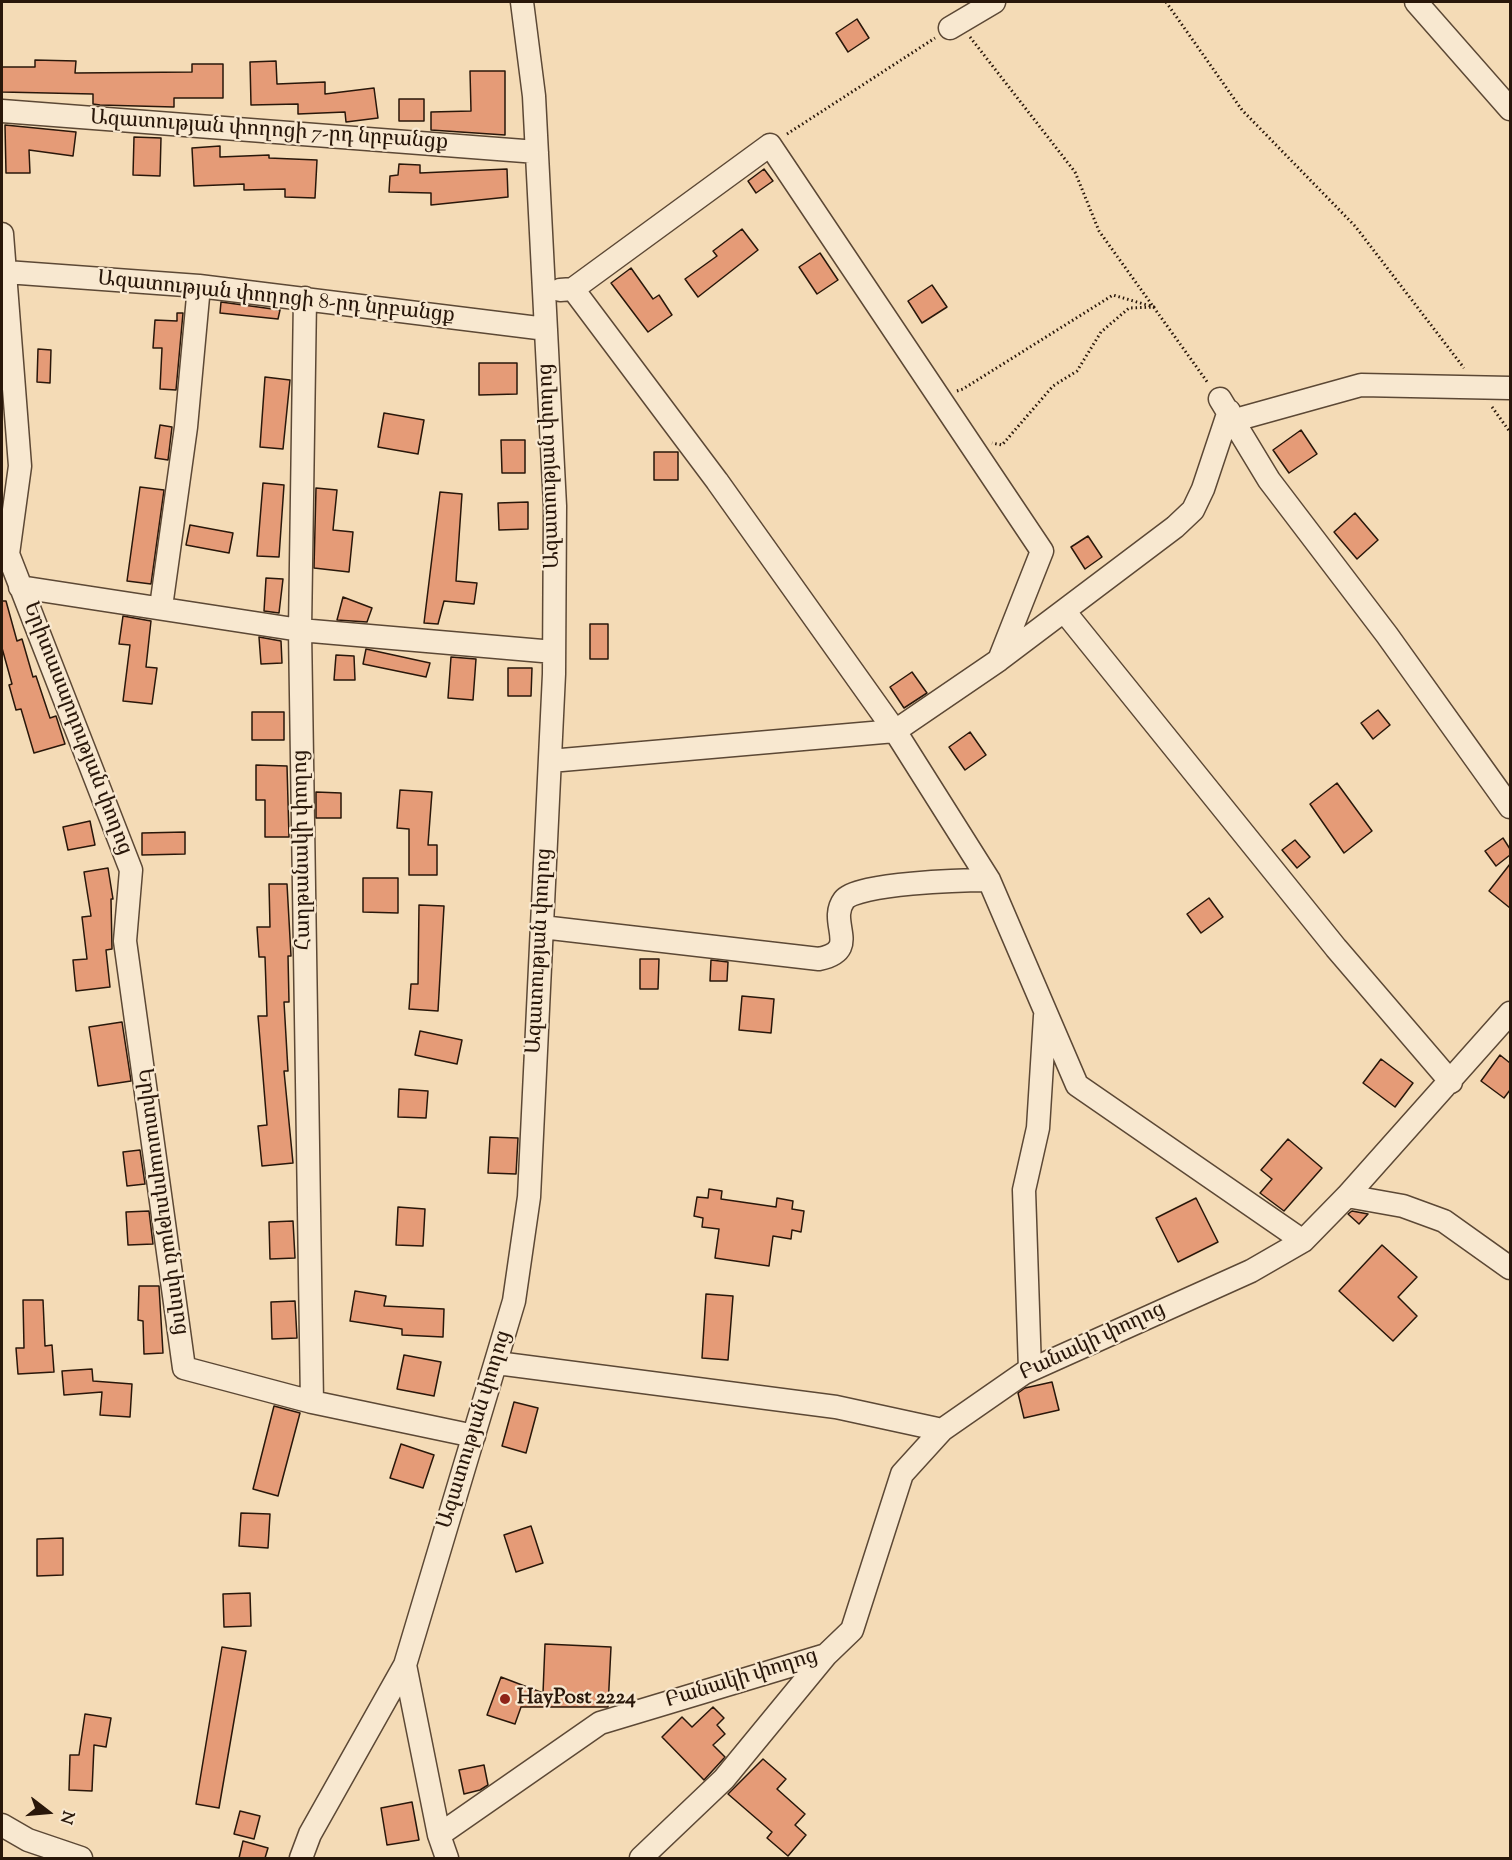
<!DOCTYPE html>
<meta charset="utf-8">
<style>
body{margin:0}
#map{position:relative;width:1512px;height:1860px;overflow:hidden;background:#f4dbb6;font-family:"Sorts Mill Goudy",serif}
canvas{display:block}
.frame{position:absolute;inset:0;border:3px solid #29170a;pointer-events:none}
.north{position:absolute;left:18px;top:1782px;width:60px;height:60px;-webkit-text-stroke:4px #f8e8d0;paint-order:stroke;rotate:106deg;font-size:16px;font-weight:700;line-height:24px;text-align:center;color:#29170a}
.north::after{content:'';display:block;margin:auto;width:21px;height:27px;background:#29170a;clip-path:polygon(50% 0,100% 100%,50% 72%,0 100%)}
</style>
<div id="map">
<canvas width="1512" height="1860"></canvas>
<div class="frame"></div>
<div class="north">N</div>
</div>
<script>
const ctx = document.querySelector('canvas').getContext('2d');
ctx.lineJoin = 'round';
function fill(path, color) { ctx.fillStyle = color; ctx.fill(path, 'evenodd'); }
function trace(path, color, width, dash) { ctx.strokeStyle = color; ctx.lineWidth = width; ctx.lineCap = dash ? 'butt' : 'round'; ctx.setLineDash(dash || []); ctx.stroke(path); }
function label(font, color, halo, rows, align = 'center') {
  ctx.font = font + ' "Sorts Mill Goudy","Noto Serif Armenian",serif'; ctx.lineWidth = 4.5; ctx.setLineDash([]); ctx.textBaseline = 'middle'; ctx.strokeStyle = halo; ctx.fillStyle = color; for (const [text, x, y, turn = 0] of rows) {
    ctx.save(); ctx.translate(x, y); ctx.rotate((+turn || 0) * Math.PI / 180); ctx.textAlign = isNaN(turn) ? turn : align; if (halo) ctx.strokeText(text, 0, 0); ctx.fillText(text, 0, 0); ctx.restore();
  }
}
const building = new Path2D(`
 M857,19L869,38L848,52L836,33Z
 M35,60L76,61L75,73L192,72V64H223V98H174V107L100,105L93,104V94L2,92V67H35Z
 M276,61L277,84L325,82V94L374,88L378,118L346,122L345,112L298,114V104L251,105L250,62Z
 M470,71H505V135L431,130V112L471,111Z
 M399,99H424V121H399Z
 M5,125L76,132L73,156L29,150L30,173H6Z
 M134,137L161,138L160,176L133,175Z
 M220,146V157L269,155V158L317,160L315,198L285,197V189L244,190V184L194,186L192,148Z
 M399,164L420,165V173L507,169L508,197L431,205V193L389,192L390,176L398,175Z
 M764,169L773,181L756,193L748,181Z
 M742,229L758,250L698,297L685,279L717,256L713,251Z
 M820,253L838,280L817,294L799,267Z
 M631,268L653,299L659,295L672,315L648,332L611,283Z
 M932,285L947,307L922,323L908,301Z
 M221,302L280,310L278,319L220,313Z
 M177,313H183L176,390L160,389L162,348H153L155,320L177,321Z
 M38,349L51,350L50,383L37,382Z
 M479,363H517V394L479,395Z
 M265,377L290,380L283,449L260,447Z
 M384,413L424,420L418,454L378,447Z
 M160,425L172,427L168,460L155,458Z
 M1301,430L1317,454L1289,473L1273,450Z
 M501,440H525V473H502Z
 M654,452H678V480H654Z
 M263,483L284,485L279,557L257,556Z
 M140,487L164,490L151,584L127,581Z
 M316,488L337,490L333,530L353,532L349,572L314,568Z
 M440,492L462,494L456,581L477,583L474,604L444,601L438,624L424,623Z
 M528,502V529L499,530L498,503Z
 M1355,513L1378,540L1357,559L1334,532Z
 M190,525L233,533L229,553L186,545Z
 M1088,536L1102,557L1085,569L1071,547Z
 M266,578L283,579L279,613L264,611Z
 M343,597L372,608L367,622L337,620Z
 M2,601H6L17,641L22,639L33,677L36,676L50,718L56,716L65,744L34,753L21,709L16,710L9,685L12,684L2,648Z
 M123,616L151,621L146,667L157,668L152,704L123,701L130,645L119,644Z
 M590,624H608V659H590Z
 M259,637L281,641L282,663L261,664Z
 M366,649L430,663L426,677L363,664Z
 M336,655L354,656L355,680H334Z
 M451,657L476,659L473,700L448,698Z
 M508,668H532L531,696H508Z
 M912,672L927,693L904,708L890,687Z
 M1378,710L1390,725L1373,739L1361,723Z
 M252,712H284V740H252Z
 M970,732L986,755L965,770L949,747Z
 M256,765L287,766L289,837H265V800H256Z
 M1337,783L1372,831L1344,853L1310,804Z
 M400,790L432,792L428,845H437V875H409V829L397,828Z
 M316,792L341,793V818H316Z
 M90,821L95,845L68,850L63,827Z
 M185,832V854L142,855V833Z
 M1503,838L1510,849V855L1496,866L1485,851Z
 M1295,840L1310,857L1297,868L1282,850Z
 M1510,864V908L1489,891Z
 M108,868L113,899H111L112,949L106,950L110,987L76,991L73,960L87,959L82,917L91,916L84,872Z
 M363,878H398V913L363,912Z
 M269,884H287L291,956H288L289,1002H284L288,1071H284L293,1163L262,1166L258,1126L267,1125L258,1016H267L265,957H259L257,927H270Z
 M1209,898L1223,917L1201,933L1187,914Z
 M419,905L444,906L438,1011L409,1009L411,984H418Z
 M640,959H659L658,989H640Z
 M711,960L728,962L727,981H710Z
 M742,996L774,999L771,1033L739,1030Z
 M122,1022L131,1081L98,1086L89,1027Z
 M420,1031L462,1040L457,1064L415,1055Z
 M1500,1055L1510,1063V1090L1504,1098L1481,1081Z
 M1381,1059L1413,1083L1395,1107L1363,1083Z
 M399,1089L428,1091L426,1118L398,1117Z
 M490,1137L518,1138L516,1174L488,1173Z
 M1288,1139L1322,1168L1284,1211L1260,1193L1272,1179L1261,1170Z
 M140,1150L145,1184L127,1186L123,1152Z
 M709,1189L722,1191L721,1199L776,1207L777,1198L793,1201L792,1209L804,1211L801,1232L792,1230L791,1239L773,1236L769,1266L715,1258L719,1229L702,1227L703,1218L694,1216L697,1197L708,1198Z
 M1196,1198L1218,1242L1178,1262L1156,1218Z
 M398,1207L425,1209L423,1246L396,1245Z
 M149,1211L153,1244L128,1245L126,1212Z
 M1352,1211L1368,1214L1359,1224L1348,1214Z
 M293,1221L295,1258L270,1259L269,1222Z
 M1382,1245L1417,1277L1398,1297L1417,1316L1393,1341L1339,1291Z
 M139,1286H159L163,1353L144,1354L143,1321L138,1320Z
 M355,1291L386,1296L384,1306L444,1309L443,1337L402,1335V1329L350,1321Z
 M706,1294L733,1296L728,1360L702,1358Z
 M23,1300H43L45,1346L52,1345L54,1372L18,1374L16,1348H24Z
 M295,1301L297,1338L272,1339L271,1302Z
 M404,1355L441,1362L434,1396L397,1389Z
 M92,1369L93,1381L132,1384L130,1417L100,1415L102,1392L64,1395L62,1371Z
 M1052,1382L1059,1410L1024,1418L1018,1393L1025,1388Z
 M514,1402L538,1408L526,1453L502,1446Z
 M274,1406L300,1413L278,1496L253,1489Z
 M401,1444L434,1455L423,1488L390,1478Z
 M241,1513L270,1514L268,1548L239,1546Z
 M531,1526L543,1563L516,1572L504,1535Z
 M63,1538V1575L37,1576V1539Z
 M250,1593L251,1626L224,1627L223,1594Z
 M545,1644L611,1647L608,1707H521L515,1724L487,1715L501,1677L543,1693Z
 M222,1647L246,1651L219,1808L196,1804Z
 M713,1707L724,1718L717,1725L725,1734L713,1745L725,1757L704,1780L662,1737L682,1717L692,1727Z
 M85,1714L111,1718L106,1747L94,1745L92,1791L69,1790L70,1755H79Z
 M763,1759L786,1779L777,1789L805,1814L795,1825L806,1835L788,1856L767,1838L772,1832L728,1794Z
 M484,1765L488,1785L480,1790L464,1794L459,1770Z
 M412,1802L419,1840L387,1845L381,1808Z
 M240,1811L260,1816L254,1839L234,1834Z
 M243,1841L268,1848L265,1858H239Z`);
fill(building, '#e59b77');
trace(building, '#29170a', 1.5);
const minor = new Path2D(`
 M1416,2L1510,109
 M950,28L994,2
 M2,111L537,152
 M2,234L20,466L8,554L131,870L125,941L184,1368L312,1402L474,1436
 M6,272L199,286L546,329
 M560,290L573,289L717,481L895,731L989,880L1077,1085L1303,1241
 M305,298L300,630L312,1402
 M1220,399L1269,480L1387,635L1510,807
 M1235,420L1361,385L1510,388
 M20,587L300,630L554,652
 M161,607L186,427L199,286
 M1064,611L1336,948L1451,1082
 M1000,659L1175,527L1193,510L1203,489L1229,411
 M550,761L895,731L999,660L1042,551L770,145L573,289
 M542,927L819,959C862,950 827,923 844,900C856,883 965,880 989,880
 M1347,1196L1403,1206L1444,1221L1510,1268
 M497,1363L836,1407L942,1430
 M1030,1370L1024,1190L1038,1128L1045,1016
 M405,1665L439,1835L447,1858
 M2,1825L28,1840L81,1858
 M439,1835L600,1723L826,1655L852,1630L902,1474L942,1430L1024,1373L1251,1271L1303,1241L1347,1196L1510,1013
 M301,1858L310,1834L405,1665L514,1301L529,1197L554,674L555,506L534,96L522,2
 M641,1858L724,1779L826,1655`);
trace(minor, '#5c4835', 25);
trace(new Path2D(`
 M1166,2L1242,110L1355,226L1464,368
 M970,37L1075,172L1099,231L1208,383
 M787,134L935,38
 M957,391L963,389L1113,295L1154,307L1129,308L1101,332L1077,371L1053,386L1002,445L992,443
 M1492,407L1510,432`), '#29170a', 3, [1.5, 3]);
trace(minor, '#f8e8d0', 22);
for (const [x, y, r, color] of [
 [505,1699,6,"#8f2418"]
]) { const dot = new Path2D(); dot.arc(x, y, r, 0, 2 * Math.PI); ctx.fillStyle = color; ctx.fill(dot); trace(dot, '#f8e8d0', 2); }
label('21px', '#29170a', '#f8e8d0', [
 ["Ազատության փողոցի 7-րդ նրբանցք",269,132,4],
 ["Ազատության փողոցի 8-րդ նրբանցք",276,299,6],
 ["Ազատության փողոց",551,466,-92],
 ["Երիտասարդության փողոց",76,729,69],
 ["Հաղթանակի փողոց",304,850,-91],
 ["Ազատության փողոց",541,951,-87],
 ["Երիտասարդության փողոց",161,1202,82],
 ["Բանակի փողոց",1093,1343,-25],
 ["Ազատության փողոց",476,1430,-73],
 ["Բանակի փողոց",742,1680,-17]
]);
label('bold 21px', '#29170a', '#f8e8d0', [
 ["HayPost 2224",517,1699]
], 'left');
</script>
